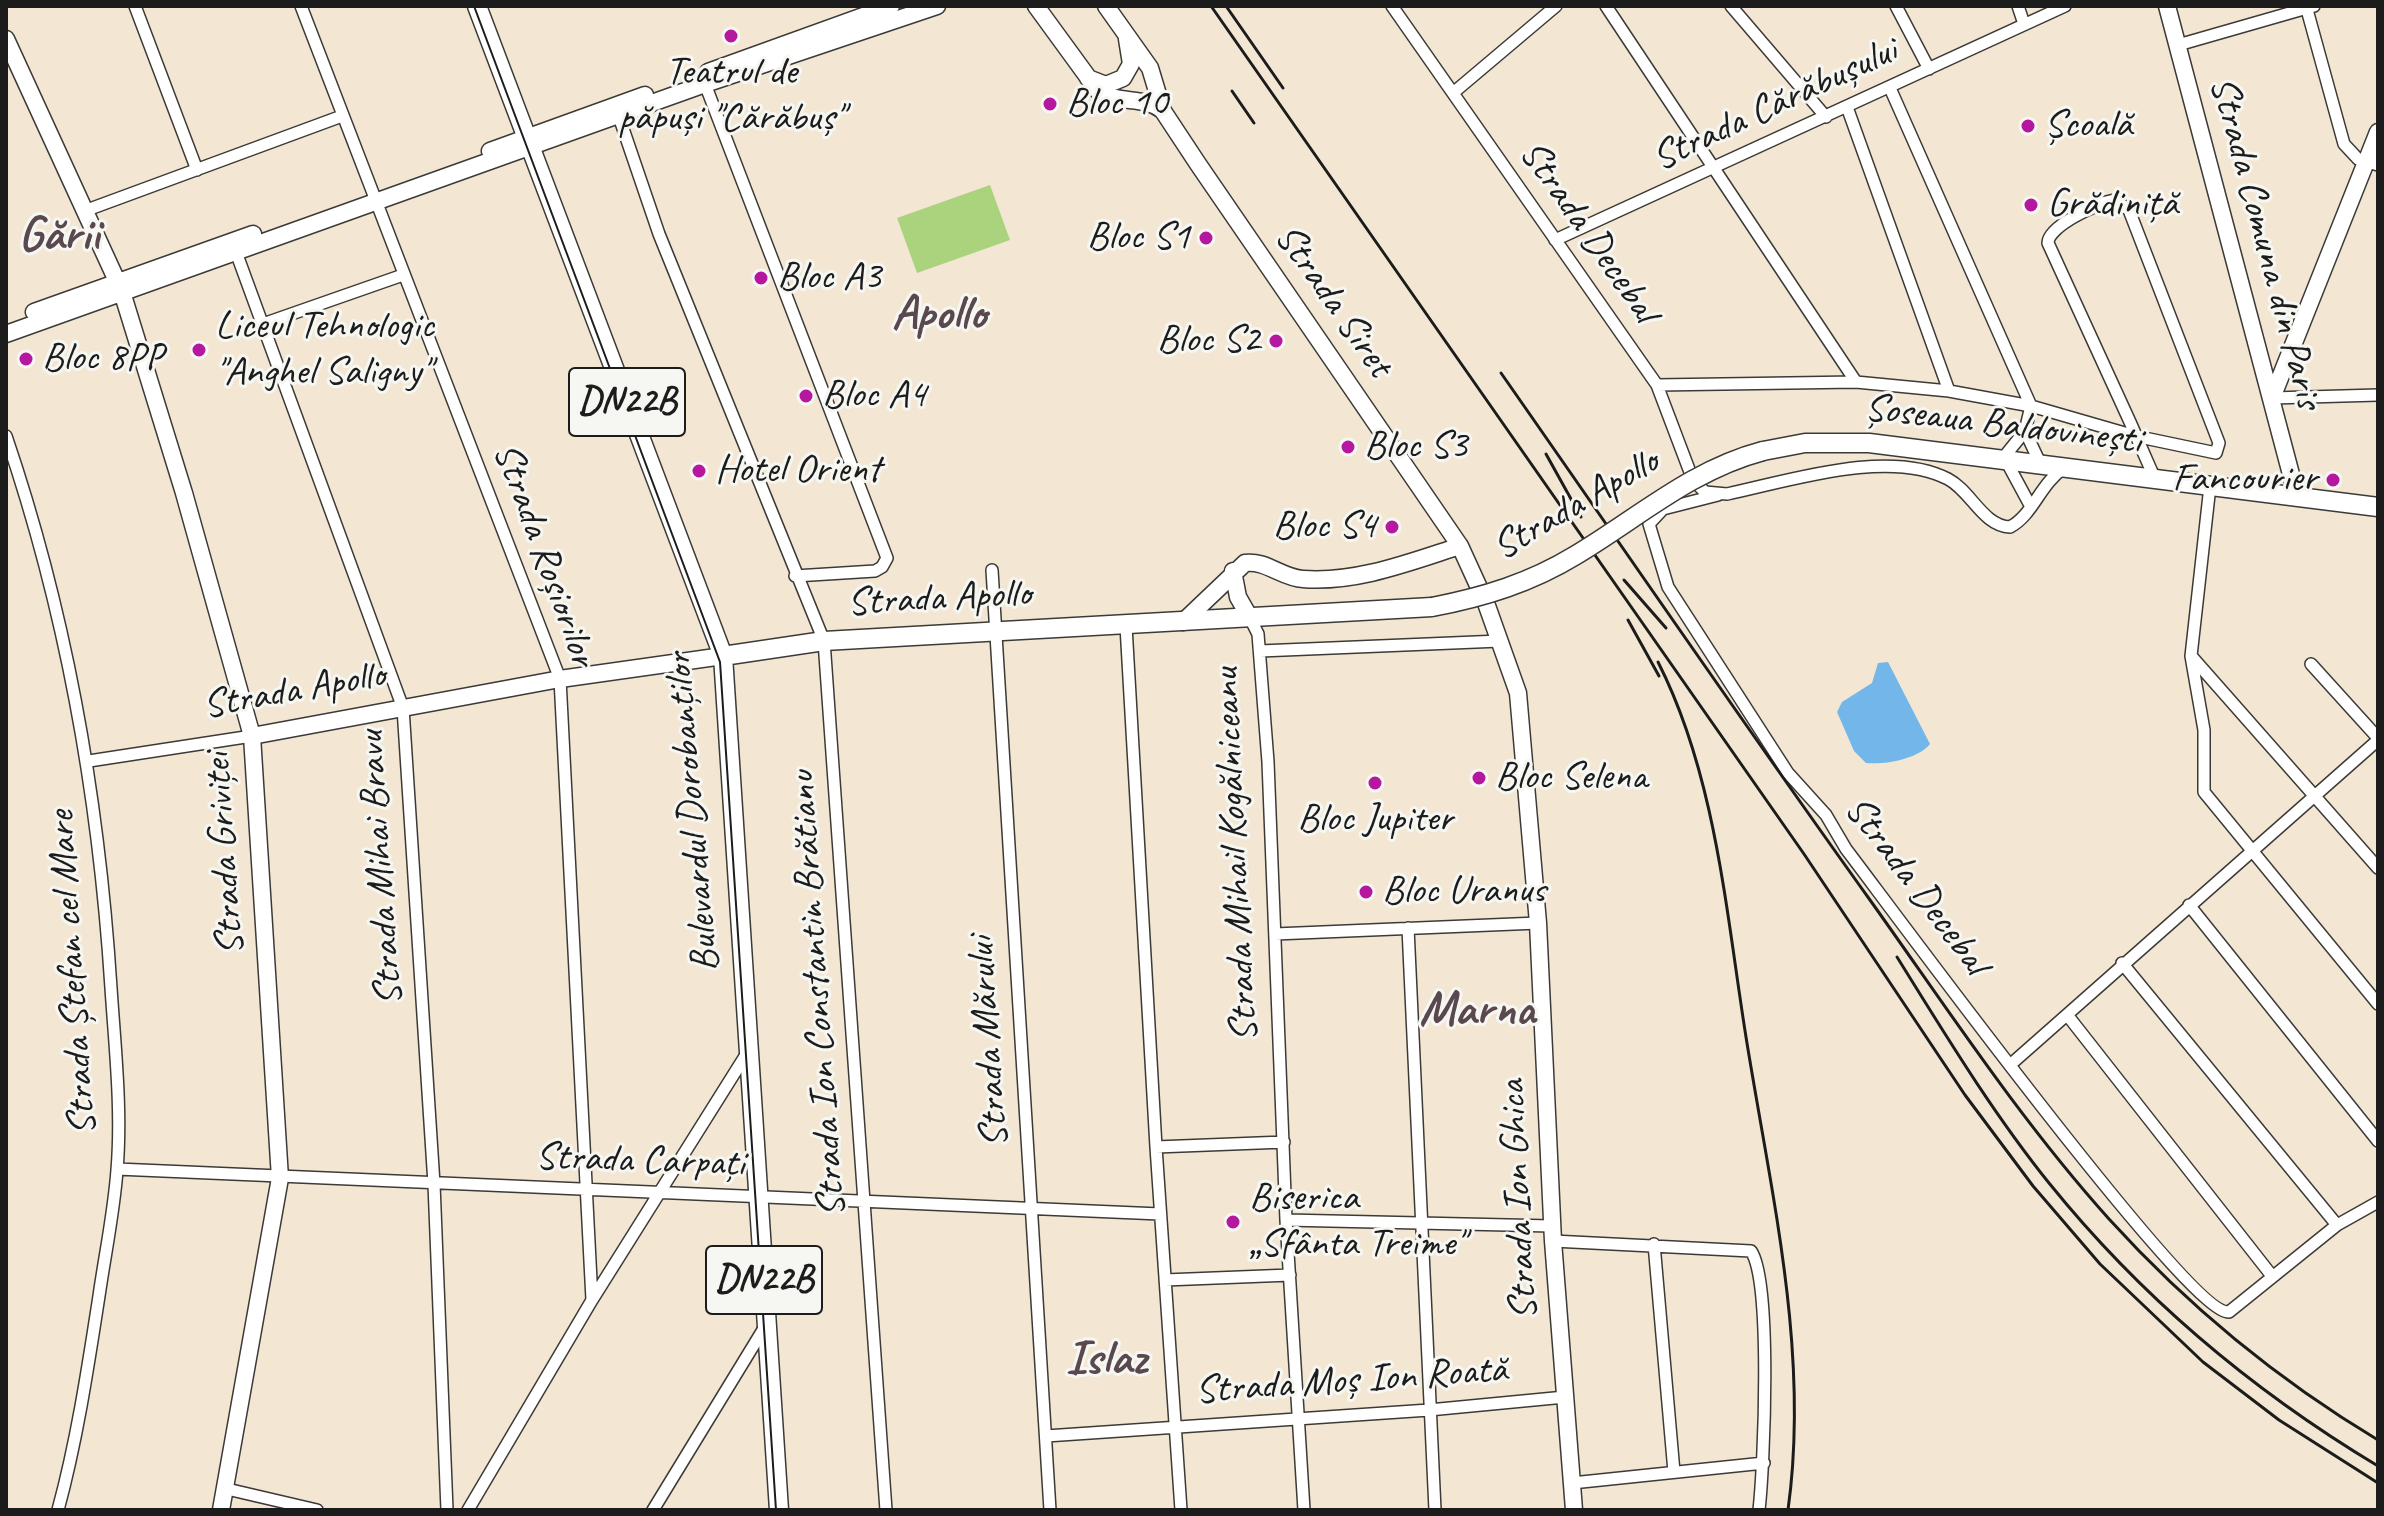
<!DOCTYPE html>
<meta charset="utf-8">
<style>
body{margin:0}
#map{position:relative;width:2384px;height:1516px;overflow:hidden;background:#f3e7d3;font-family:Caveat,sans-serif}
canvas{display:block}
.frame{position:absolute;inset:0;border:8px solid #1c1c1c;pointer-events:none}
</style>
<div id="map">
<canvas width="2384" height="1516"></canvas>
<div class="frame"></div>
</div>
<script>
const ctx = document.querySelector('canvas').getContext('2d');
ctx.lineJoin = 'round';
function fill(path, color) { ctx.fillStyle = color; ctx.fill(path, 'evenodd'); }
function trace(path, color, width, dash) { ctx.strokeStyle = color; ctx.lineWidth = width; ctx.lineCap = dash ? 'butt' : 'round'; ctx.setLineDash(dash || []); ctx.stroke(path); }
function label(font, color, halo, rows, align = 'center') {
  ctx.font = font + ' Caveat,sans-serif'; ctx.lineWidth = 6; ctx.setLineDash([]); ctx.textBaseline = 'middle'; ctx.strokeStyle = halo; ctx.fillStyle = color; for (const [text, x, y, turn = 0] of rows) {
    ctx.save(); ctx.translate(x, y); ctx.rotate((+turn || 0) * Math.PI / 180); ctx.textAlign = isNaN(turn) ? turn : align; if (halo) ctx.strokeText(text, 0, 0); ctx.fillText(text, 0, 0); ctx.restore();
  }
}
fill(new Path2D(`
 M990,185L1010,240L917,273L897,218Z`), '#abd27d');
fill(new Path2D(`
 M1888,662L1930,744C1918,759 1885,765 1866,763L1854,751L1837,712L1842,702L1872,683L1878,663Z`), '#73b6e9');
const street = new Path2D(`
 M135,6L197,170
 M301,6L560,679L592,1300
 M1392,6L1657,385L1693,480L1705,492L1727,494C1789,481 1889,448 1948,479C1971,491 1983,526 2010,527C2033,515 2040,484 2064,468
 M1606,6L1856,382
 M1731,6L1826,117
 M1896,6L1929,69
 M2018,6L2024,24
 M2306,6L2344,144L2358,159L2378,165
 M2178,45L2314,6
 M705,84L887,558L882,567L875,571L795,576
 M1890,88L2031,406L2025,431L2004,457L2031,507
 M1453,93L1556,6
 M1847,107L1949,391
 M616,108L659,234L824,641L886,1510
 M87,210L342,116
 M1555,240L2065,6
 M236,252L403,708L434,1184L447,1510
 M260,325L403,275
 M1657,385L1856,382L1949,391L2031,406L2135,436L2216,453L2219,443L2129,210L2115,200C2098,203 2048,226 2048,243L2130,422L2155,479
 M2272,398L2378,395
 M2025,431L2040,463
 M6,436C67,615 99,800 111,988C115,1048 122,1110 117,1170C114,1212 105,1254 99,1296C88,1367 77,1440 58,1510
 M2210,486L2191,656L2204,730V792L2378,1004
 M1718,495L1663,509L1649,524L1668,587L1788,773L1826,815L1846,849C1889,905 2190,1316 2229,1312L2337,1225L2378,1202
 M992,570L1050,1510
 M1250,618L1258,634L1268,762L1286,1220L1304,1510
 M1126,626L1156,1147L1181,1510
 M1260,651L1500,641
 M2192,657L2378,868
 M2311,664L2378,738
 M89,761L252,736
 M2189,905L2378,1141
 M1408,928L1435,1510
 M1275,934L1538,923
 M2122,963L2337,1225
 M2068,1016L2272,1276
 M2010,1065L2378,740
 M1156,1147L1284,1142
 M117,1169L1160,1214
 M1286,1220L1552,1226
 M1553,1241L1751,1251C1772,1282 1764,1466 1759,1510
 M1654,1244L1674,1472
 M1165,1280L1290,1275
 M1046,1436L1429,1410L1565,1397
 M1572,1483L1764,1463
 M227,1489L317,1510
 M468,1510L592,1300L749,1050
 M653,1510L766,1325`);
const secondary = new Path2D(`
 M1036,6L1098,91C1118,105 1145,95 1163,111
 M1106,6L1150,68L1163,111L1198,164L1460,546L1486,603L1518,693L1538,923L1553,1241L1574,1510
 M2167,6L2297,497
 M6,39L122,292L184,493L252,736L280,1178L221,1510
 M708,72L891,6
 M1088,78L1106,85L1123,78L1131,64L1127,39
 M490,151L645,95
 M34,312L253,234
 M6,334L705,84L937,6
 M2272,398L2378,132
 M1233,571L1238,597L1250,618
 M1183,622L1245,563C1266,560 1282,578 1303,579C1357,583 1410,562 1460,546
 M252,736L560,679L723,656`);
const primary = new Path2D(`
 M477,6L723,656L779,1510
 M1763,451L1805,443H1869L2378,507
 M723,656L824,641L1432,607`);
trace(street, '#3c3a37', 14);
trace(secondary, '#3c3a37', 19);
trace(primary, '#3c3a37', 21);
trace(street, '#fff', 11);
trace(secondary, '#fff', 16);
trace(primary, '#fff', 18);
trace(new Path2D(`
 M474,6L720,662L776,1510`), '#1c1c1c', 2);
trace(new Path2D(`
 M1211,6L1804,854L1965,1095L2033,1186L2100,1264L2203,1362L2279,1420L2378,1483
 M1226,6L1283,88
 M1232,91L1254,123
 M1501,373C1624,549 1745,726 1870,900C1947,1008 2020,1120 2109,1219C2187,1305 2278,1380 2378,1440
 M1546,454L1581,517
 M1624,580L1666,628
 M1628,620L1659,676
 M1658,662C1716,776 1726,912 1746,1037C1771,1193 1810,1352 1788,1510
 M1897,957C1945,1034 1992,1112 2049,1183C2141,1297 2253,1391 2378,1466`), '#1c1c1c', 3);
const primaryBridge = new Path2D(`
 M1432,607C1484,597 1530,583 1576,555C1638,518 1691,470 1763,451`);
trace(primaryBridge, '#3c3a37', 21, []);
trace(primaryBridge, '#fff', 18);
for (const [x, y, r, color] of [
 [731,36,8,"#b5179e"],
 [1050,104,8,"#b5179e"],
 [2028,126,8,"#b5179e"],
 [2031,205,8,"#b5179e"],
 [1206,238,8,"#b5179e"],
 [761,278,8,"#b5179e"],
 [1276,341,8,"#b5179e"],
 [199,350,8,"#b5179e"],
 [26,359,8,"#b5179e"],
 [806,396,8,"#b5179e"],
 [1348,447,8,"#b5179e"],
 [699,471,8,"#b5179e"],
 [2333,480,8,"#b5179e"],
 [1392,527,8,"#b5179e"],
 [1479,778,8,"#b5179e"],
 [1375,783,8,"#b5179e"],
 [1366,892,8,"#b5179e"],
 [1233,1222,8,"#b5179e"]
]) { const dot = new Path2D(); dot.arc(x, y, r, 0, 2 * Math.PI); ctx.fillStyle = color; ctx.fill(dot); trace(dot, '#f6f6f2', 3); }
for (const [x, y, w] of [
 [627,402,116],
 [764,1280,116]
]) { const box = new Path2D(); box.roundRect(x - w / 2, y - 34, w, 68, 6); ctx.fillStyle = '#f6f6f2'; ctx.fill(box); trace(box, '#1c1c1c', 2); }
label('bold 38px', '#1c1c1c', null, [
 ["DN22B",627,402],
 ["DN22B",764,1280]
]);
label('40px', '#1c1c1c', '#f6f6f2', [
 ["Teatrul de",731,73,"center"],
 ["păpuși \"Cărăbuș\"",731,119,"center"],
 ["Bloc 10",1066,104],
 ["Școală",2044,126],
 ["Grădiniță",2047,205],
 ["Bloc S1",1190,238,"right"],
 ["Bloc A3",777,278],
 ["Liceul Tehnologic",215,327],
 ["\"Anghel Saligny\"",215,373],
 ["Bloc S2",1260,341,"right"],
 ["Bloc 8PP",42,359],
 ["Bloc A4",822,396],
 ["Bloc S3",1364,447],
 ["Hotel Orient",715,471],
 ["Fancourier",2317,480,"right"],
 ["Bloc S4",1376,527,"right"],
 ["Bloc Selena",1495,778],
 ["Bloc Jupiter",1375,820,"center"],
 ["Bloc Uranus",1382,892],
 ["Biserica",1249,1199],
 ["„Sfânta Treime\"",1249,1245]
], 'left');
label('40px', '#1c1c1c', '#f6f6f2', [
 ["Strada Cărăbușului",1775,105,-25],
 ["Strada Decebal",1588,232,55],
 ["Strada Comuna din Paris",2265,243,75],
 ["Strada Siret",1333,301,55],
 ["Șoseaua Baldovinești",2003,425,7],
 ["Strada Apollo",1576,505,-30],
 ["Strada Roșiorilor",544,555,70],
 ["Strada Apollo",939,599,-3],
 ["Strada Apollo",294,691,-10],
 ["Bulevardul Dorobanților",693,812,-95],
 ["Strada Griviței",225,854,-94],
 ["Strada Mihail Kogălniceanu",1236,855,-93],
 ["Strada Mihai Bravu",381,868,-94],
 ["Strada Decebal",1916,886,53],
 ["Strada Ștefan cel Mare",73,973,-94],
 ["Strada Ion Constantin Brătianu",818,994,-94],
 ["Strada Mărului",989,1042,-94],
 ["Strada Carpați",640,1161,2],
 ["Strada Ion Ghica",1519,1200,-93],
 ["Strada Moș Ion Roată",1351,1381,-4]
]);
label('bold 48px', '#59484e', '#f6f6f2', [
 ["Gării",59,236],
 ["Apollo",939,315],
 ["Marna",1477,1011],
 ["Islaz",1106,1360]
]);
</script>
